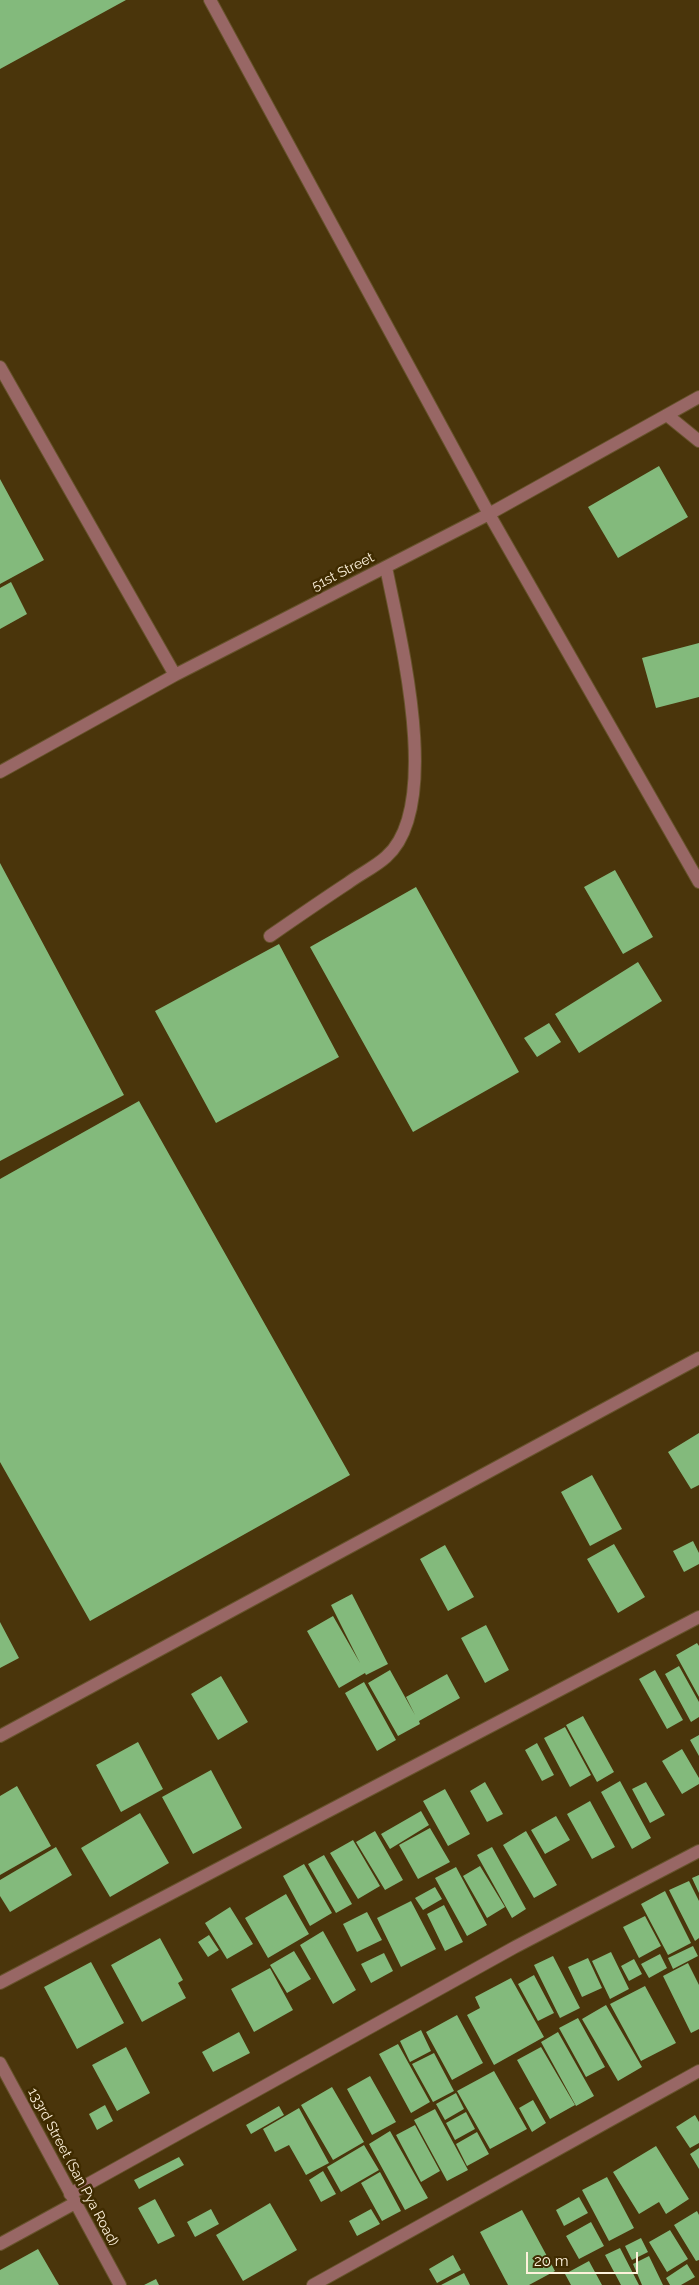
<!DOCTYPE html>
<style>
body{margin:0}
#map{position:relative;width:699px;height:2285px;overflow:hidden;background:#4a350b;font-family:Raleway,sans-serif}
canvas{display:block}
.scale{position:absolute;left:526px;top:2252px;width:112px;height:22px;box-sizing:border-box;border:2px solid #fef2dc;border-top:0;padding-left:6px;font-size:15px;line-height:18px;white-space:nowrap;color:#fef2dc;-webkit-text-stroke:4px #3f2b00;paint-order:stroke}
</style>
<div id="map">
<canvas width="699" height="2285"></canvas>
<div class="scale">20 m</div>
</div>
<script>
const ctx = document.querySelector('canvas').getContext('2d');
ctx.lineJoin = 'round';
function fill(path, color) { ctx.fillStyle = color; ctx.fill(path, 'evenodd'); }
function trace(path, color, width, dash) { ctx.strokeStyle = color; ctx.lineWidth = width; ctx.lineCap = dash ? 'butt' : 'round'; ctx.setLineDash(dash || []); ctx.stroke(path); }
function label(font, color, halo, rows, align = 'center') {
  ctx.font = font + ' Raleway,sans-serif'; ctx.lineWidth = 5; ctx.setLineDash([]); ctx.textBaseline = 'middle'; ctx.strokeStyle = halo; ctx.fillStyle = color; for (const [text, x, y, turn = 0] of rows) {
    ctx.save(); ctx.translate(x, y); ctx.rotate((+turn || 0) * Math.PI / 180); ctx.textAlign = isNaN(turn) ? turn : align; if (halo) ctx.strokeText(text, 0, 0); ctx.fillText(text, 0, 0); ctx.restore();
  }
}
fill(new Path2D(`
 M0,0H126L0,69Z
 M659,466L688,517L618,558L588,507Z
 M0,479L44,560L0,584Z
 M11,582L27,614L0,629V588Z
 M699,643V697L656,708L642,658Z
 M0,863L124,1095L0,1161Z
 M615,870L653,937L623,954L584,887Z
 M416,887L519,1072L413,1132L310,947Z
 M279,944L339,1057L216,1123L155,1011Z
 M638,962L662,1001L579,1053L555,1014Z
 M549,1023L561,1042L537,1057L524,1038Z
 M139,1101L350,1475L90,1621L0,1462V1179Z
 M699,1433V1485L691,1489L668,1452Z
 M592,1475L622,1529L590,1546L561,1492Z
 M693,1541L699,1553V1564L684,1572L673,1551Z
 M614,1544L645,1597L618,1613L587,1559Z
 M445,1545L474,1597L448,1611L420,1559Z
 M352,1594L388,1664L366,1675L365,1673L339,1688L307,1631L333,1616L360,1663L331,1605Z
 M0,1622L19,1658L0,1668Z
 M486,1625L509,1670L485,1683L461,1638Z
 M697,1643L699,1646V1697L676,1655Z
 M679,1666L699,1702V1717L691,1722L665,1674Z
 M390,1670L415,1715L406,1697L447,1674L460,1698L419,1721L420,1724L398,1736L368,1683Z
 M655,1670L683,1720L667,1729L639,1679Z
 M221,1676L248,1722L218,1740L191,1694Z
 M364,1682L396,1740L377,1751L345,1693Z
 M583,1716L614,1772L597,1782L566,1725Z
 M565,1727L591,1775L570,1787L544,1738Z
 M699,1735V1756L690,1740Z
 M138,1742L163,1789L121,1812L96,1765Z
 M537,1743L554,1775L542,1781L525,1750Z
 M682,1749L699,1778V1784L682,1794L662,1761Z
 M211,1770L242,1828L193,1854L162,1797Z
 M620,1781L651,1838L632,1849L601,1792Z
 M485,1782L503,1814L487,1822L470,1791Z
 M646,1782L665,1815L650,1823L632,1789Z
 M17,1786L51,1846L0,1875V1796Z
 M445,1789L470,1834L448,1846L423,1801Z
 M590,1801L615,1847L592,1859L567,1814Z
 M421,1811L429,1825L390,1849L381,1834Z
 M140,1813L169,1863L110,1897L81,1848Z
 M556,1816L570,1840L545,1854L531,1830Z
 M430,1828L450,1862L418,1879L399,1845Z
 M375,1831L403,1880L385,1890L356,1842Z
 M526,1831L557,1885L534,1898L503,1845Z
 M353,1840L380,1886L358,1899L330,1853Z
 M56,1847L72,1875L10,1912L0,1896V1880Z
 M492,1847L526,1909L512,1918L477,1855Z
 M324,1855L352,1904L336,1913L308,1864Z
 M304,1864L332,1913L310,1926L283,1876Z
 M480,1866L505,1907L487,1918L463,1876Z
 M456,1867L487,1925L467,1936L435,1878Z
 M699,1875V1893L692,1878Z
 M689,1881L699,1901V1938L695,1941L669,1890Z
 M435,1887L442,1899L423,1910L415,1898Z
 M665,1891L691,1943L668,1955L641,1904Z
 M286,1894L309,1934L268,1958L245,1918Z
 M411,1901L436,1949L401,1967L377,1918Z
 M444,1905L463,1942L445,1951L427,1914Z
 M230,1907L253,1944L227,1959L205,1923Z
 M367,1912L382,1940L357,1952L343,1924Z
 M645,1916L661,1946L639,1958L623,1927Z
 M323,1931L356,1990L333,2004L300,1945Z
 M209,1935L219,1950L208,1957L198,1942Z
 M160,1938L183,1980L178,1983L186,1998L142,2022L111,1965Z
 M693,1946L698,1956L673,1969L668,1958Z
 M294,1951L311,1979L287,1993L270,1965Z
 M611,1952L629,1989L610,1999L592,1961Z
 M384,1953L393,1971L371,1983L361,1964Z
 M660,1954L667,1968L649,1978L641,1964Z
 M553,1956L580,2008L560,2018L534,1965Z
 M588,1958L602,1988L582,1997L568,1967Z
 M634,1959L642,1974L629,1981L621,1966Z
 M91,1962L124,2023L77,2049L44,1987Z
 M688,1963L699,1985V2029L691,2033L663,1976Z
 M270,1968L293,2010L254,2032L231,1989Z
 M534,1975L554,2013L538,2021L518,1984Z
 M511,1978L544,2037L494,2065L467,2015L480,2008L475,1997Z
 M645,1986L676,2043L641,2061L610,2004Z
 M606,2005L642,2067L618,2081L582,2019Z
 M457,2015L483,2063L452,2080L426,2032Z
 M578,2018L605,2067L586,2077L559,2028Z
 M421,2030L431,2051L410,2062L400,2041Z
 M239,2032L250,2053L213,2072L202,2052Z
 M558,2032L594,2096L576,2106L541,2042Z
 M398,2044L430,2102L411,2113L379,2054Z
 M126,2047L150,2093L117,2111L92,2065Z
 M541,2047L575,2105L550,2119L517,2060Z
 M434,2053L454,2091L433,2102L412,2064Z
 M494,2071L527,2129L490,2149L457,2091Z
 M370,2076L396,2122L372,2135L347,2089Z
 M332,2087L364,2142L333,2160L301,2105Z
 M456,2093L464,2109L445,2120L436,2104Z
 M533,2100L546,2123L532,2132L519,2108Z
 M105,2105L113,2121L97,2130L89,2114Z
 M279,2106L284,2115L251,2134L246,2125Z
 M299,2108L329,2163L306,2175L289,2145L275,2152L263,2129Z
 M435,2109L468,2170L447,2181L414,2120Z
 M466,2112L475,2129L455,2140L446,2123Z
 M695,2115L699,2122V2143L690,2148L676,2127Z
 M415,2125L440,2171L421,2182L396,2135Z
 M390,2131L428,2198L405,2210L369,2144Z
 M477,2132L489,2154L467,2166L456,2144Z
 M364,2145L379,2170L341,2192L327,2167Z
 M656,2146L689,2199L666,2214L659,2202L639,2214L613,2172Z
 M699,2148V2169L690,2154Z
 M179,2157L184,2165L139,2189L134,2180Z
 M323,2171L336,2194L321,2202L309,2180Z
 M380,2172L401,2211L382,2221L361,2183Z
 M607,2177L634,2228L609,2241L582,2190Z
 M579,2197L588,2213L564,2226L556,2210Z
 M155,2199L175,2236L158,2244L138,2208Z
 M270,2203L297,2250L243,2281L216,2235Z
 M211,2209L219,2224L195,2237L187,2222Z
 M371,2209L380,2224L357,2236L349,2221Z
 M522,2210L555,2271L529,2285H508L480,2232Z
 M697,2211L699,2215V2260L696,2261L674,2225Z
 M591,2222L604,2246L579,2259L566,2236Z
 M670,2230L688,2259L667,2272L649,2242Z
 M641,2238L648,2252L632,2260L625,2246Z
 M620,2248L639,2285H621L605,2255Z
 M38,2249L59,2285H0V2270Z
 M453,2255L461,2270L437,2283L429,2269Z
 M649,2256L663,2285H642L633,2264Z
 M589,2261L602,2285H571L565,2274Z
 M687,2264L695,2277L681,2285H670L666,2278Z
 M464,2273L470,2285H441Z
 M156,2279L159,2285H144Z`), '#83ba7c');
const minor = new Path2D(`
 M210,0L489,514L699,882
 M0,367L175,675
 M667,415L699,441
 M0,772L175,675L489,514L699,397
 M270,936C296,918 322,900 348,883C360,874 375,867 386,857C444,806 399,634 386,567
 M0,1736L699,1358
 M0,1983L699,1617
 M0,2063L120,2285
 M70,2194L515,1947L699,1851
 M0,2244L75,2203
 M313,2285L699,2071`);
trace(minor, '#67532c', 14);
trace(minor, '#986765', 12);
label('14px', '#fef2dc', '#3f2b00', [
 ["51st Street",343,572,-27],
 ["133rd Street (San Pya Road)",73,2167,62]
]);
</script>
